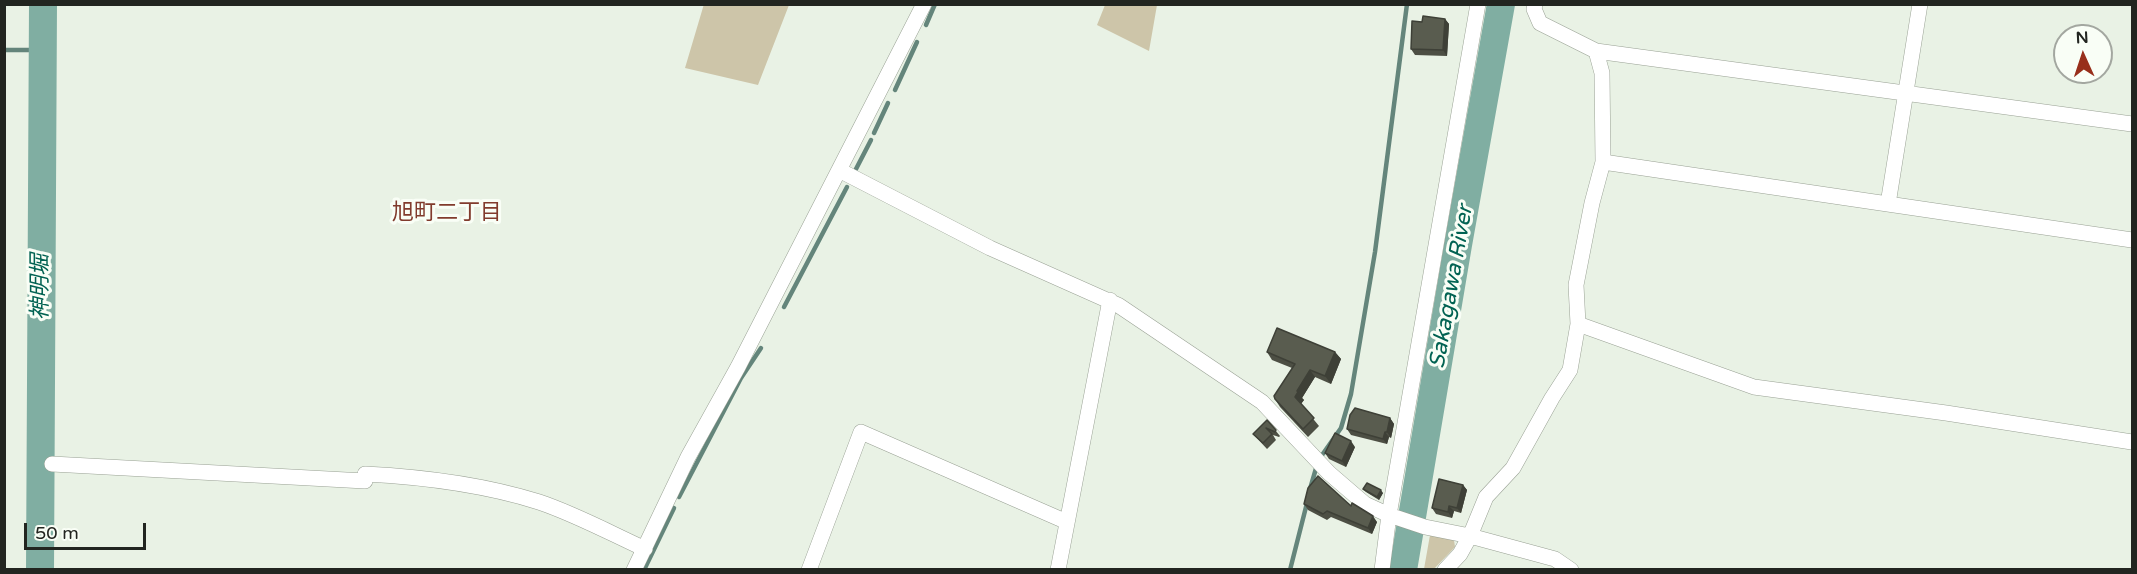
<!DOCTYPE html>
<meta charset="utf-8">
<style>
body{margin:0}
#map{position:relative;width:2137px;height:574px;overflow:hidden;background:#e9f2e5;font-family:"Varela Round",sans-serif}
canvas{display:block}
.frame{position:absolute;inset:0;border:6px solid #222520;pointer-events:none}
.north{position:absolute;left:2053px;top:24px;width:60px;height:60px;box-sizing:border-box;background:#f9fef6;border:2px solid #a3a7a0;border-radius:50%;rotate:357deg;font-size:16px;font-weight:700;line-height:24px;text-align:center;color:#222520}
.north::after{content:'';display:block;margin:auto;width:21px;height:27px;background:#982f1b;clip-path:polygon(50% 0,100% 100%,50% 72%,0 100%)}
.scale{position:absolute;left:24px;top:523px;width:122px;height:27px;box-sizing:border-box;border:3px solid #222520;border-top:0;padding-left:8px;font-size:18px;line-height:21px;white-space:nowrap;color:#222520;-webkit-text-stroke:4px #f9fef6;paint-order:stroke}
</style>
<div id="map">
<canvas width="2137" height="574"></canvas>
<div class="frame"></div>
<div class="north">N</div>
<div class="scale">50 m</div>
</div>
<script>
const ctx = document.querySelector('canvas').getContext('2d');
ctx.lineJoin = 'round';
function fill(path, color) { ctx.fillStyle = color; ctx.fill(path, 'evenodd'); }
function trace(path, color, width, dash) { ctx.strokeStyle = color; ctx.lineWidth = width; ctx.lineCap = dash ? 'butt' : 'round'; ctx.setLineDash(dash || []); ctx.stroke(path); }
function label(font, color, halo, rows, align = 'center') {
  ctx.font = font + ' "Varela Round","Noto Sans JP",sans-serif'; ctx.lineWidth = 6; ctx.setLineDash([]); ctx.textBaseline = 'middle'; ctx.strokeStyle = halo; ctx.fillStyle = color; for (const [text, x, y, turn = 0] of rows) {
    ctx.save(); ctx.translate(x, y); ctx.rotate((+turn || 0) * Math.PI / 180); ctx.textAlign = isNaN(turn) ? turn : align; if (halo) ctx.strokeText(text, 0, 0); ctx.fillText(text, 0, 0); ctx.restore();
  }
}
fill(new Path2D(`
 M704,4L789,5L758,85L685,68Z
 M1105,5H1157L1149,51L1097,25Z
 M1430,535L1454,540L1455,547L1434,569H1424Z`), '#cdc5a9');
trace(new Path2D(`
 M926,25L935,4
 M4,50H42
 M895,90L917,42
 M874,133L888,103
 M856,169L871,140
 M784,307L847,187
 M1320,458L1341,428L1351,394L1375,252L1407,4
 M1310,489L1317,465
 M679,497L741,378L761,348
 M644,570L674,508
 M1290,570L1307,503`), '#64857b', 4.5);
trace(new Path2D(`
 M40,570L43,4
 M1403,570L1458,245L1501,4`), '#80aea2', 28);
const minor = new Path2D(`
 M1596,51L2132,124
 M1603,162L2132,240
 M839,170L990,248L1118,305L1262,402L1329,473L1365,504L1389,515L1425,527L1470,536L1555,559L1571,570
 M1888,204L1920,4
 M1578,324L1754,387L1946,413L2132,442
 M52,464L365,481
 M365,474C424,477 482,484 539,502C575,514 610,533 645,549
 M634,570L688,457L738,367L924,4
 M809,570L861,432L1067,522
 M1058,570L1110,300
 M1382,570L1389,515L1478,4
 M1445,570L1460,554L1470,536L1486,497L1513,468L1552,398L1570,370L1578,324L1576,285L1592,203L1603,162L1602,73L1596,51L1540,23L1534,9L1535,4`);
trace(minor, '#99a194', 16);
trace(minor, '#fff', 15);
fill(new Path2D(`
 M1445,19L1449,24L1447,56L1415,55L1411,49L1422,22Z
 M1267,352H1335L1341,359L1331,384L1315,377L1302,398L1304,400L1301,404L1319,426L1308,437L1280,407L1275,399L1292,368L1272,360Z
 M1390,418L1394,424L1391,438L1389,437L1387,444L1351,435L1347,429Z
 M1267,420L1280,436L1279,437L1273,435L1276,440L1267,449L1253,434Z
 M1355,447L1346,467L1329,459L1325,453Z
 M1463,485L1467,490L1461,513L1454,511L1452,518L1436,514L1432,508Z
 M1363,489L1383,493L1379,500L1366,492Z
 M1304,504L1351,506L1377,522L1372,534L1331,517L1327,520L1308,510Z`), '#4d4f44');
fill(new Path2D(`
 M1445,19L1449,24L1447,56L1443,50Z
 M1335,352L1341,359L1331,384L1325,376Z
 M1310,370L1315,377L1302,398L1304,400L1300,405L1295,397L1297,391Z
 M1390,418L1394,424L1391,438L1387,432Z
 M1385,432L1389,437L1387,444L1383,439Z
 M1351,441L1355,447L1346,467L1342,461Z
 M1463,485L1467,490L1461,513L1457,508Z
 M1381,490L1383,493L1379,500L1377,497Z
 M1449,506L1454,511L1452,518L1448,512Z
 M1373,516L1377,522L1372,534L1368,528Z`), '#3e4037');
const building = new Path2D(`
 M1423,16L1445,19L1443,50L1411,49L1412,21L1422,22Z
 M1277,328L1335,352L1325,376L1310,370L1297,391L1298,392L1295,397L1314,418L1303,429L1275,399L1274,396L1295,364L1267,352Z
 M1355,408L1390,418L1387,432H1385L1383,439L1347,429L1350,415Z
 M1267,420L1276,430L1275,432L1266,428L1272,434L1263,443L1253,434Z
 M1335,433L1351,441L1342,461L1325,453Z
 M1318,476L1351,506L1352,503L1373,516L1368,528L1327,511L1323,514L1304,504L1308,488Z
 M1439,479L1463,485L1457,508L1449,506L1448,512L1432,508Z
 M1367,483L1381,490L1377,497L1363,489Z`);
fill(building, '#595c4f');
trace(building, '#3e4037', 1.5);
label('22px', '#813b2d', '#f9fef6', [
 ["旭町二丁目",447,213]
]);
label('italic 22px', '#016252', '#f9fef6', [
 ["神明堀",41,287,-90],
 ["Sakagawa River",1452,287,-80]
]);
</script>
